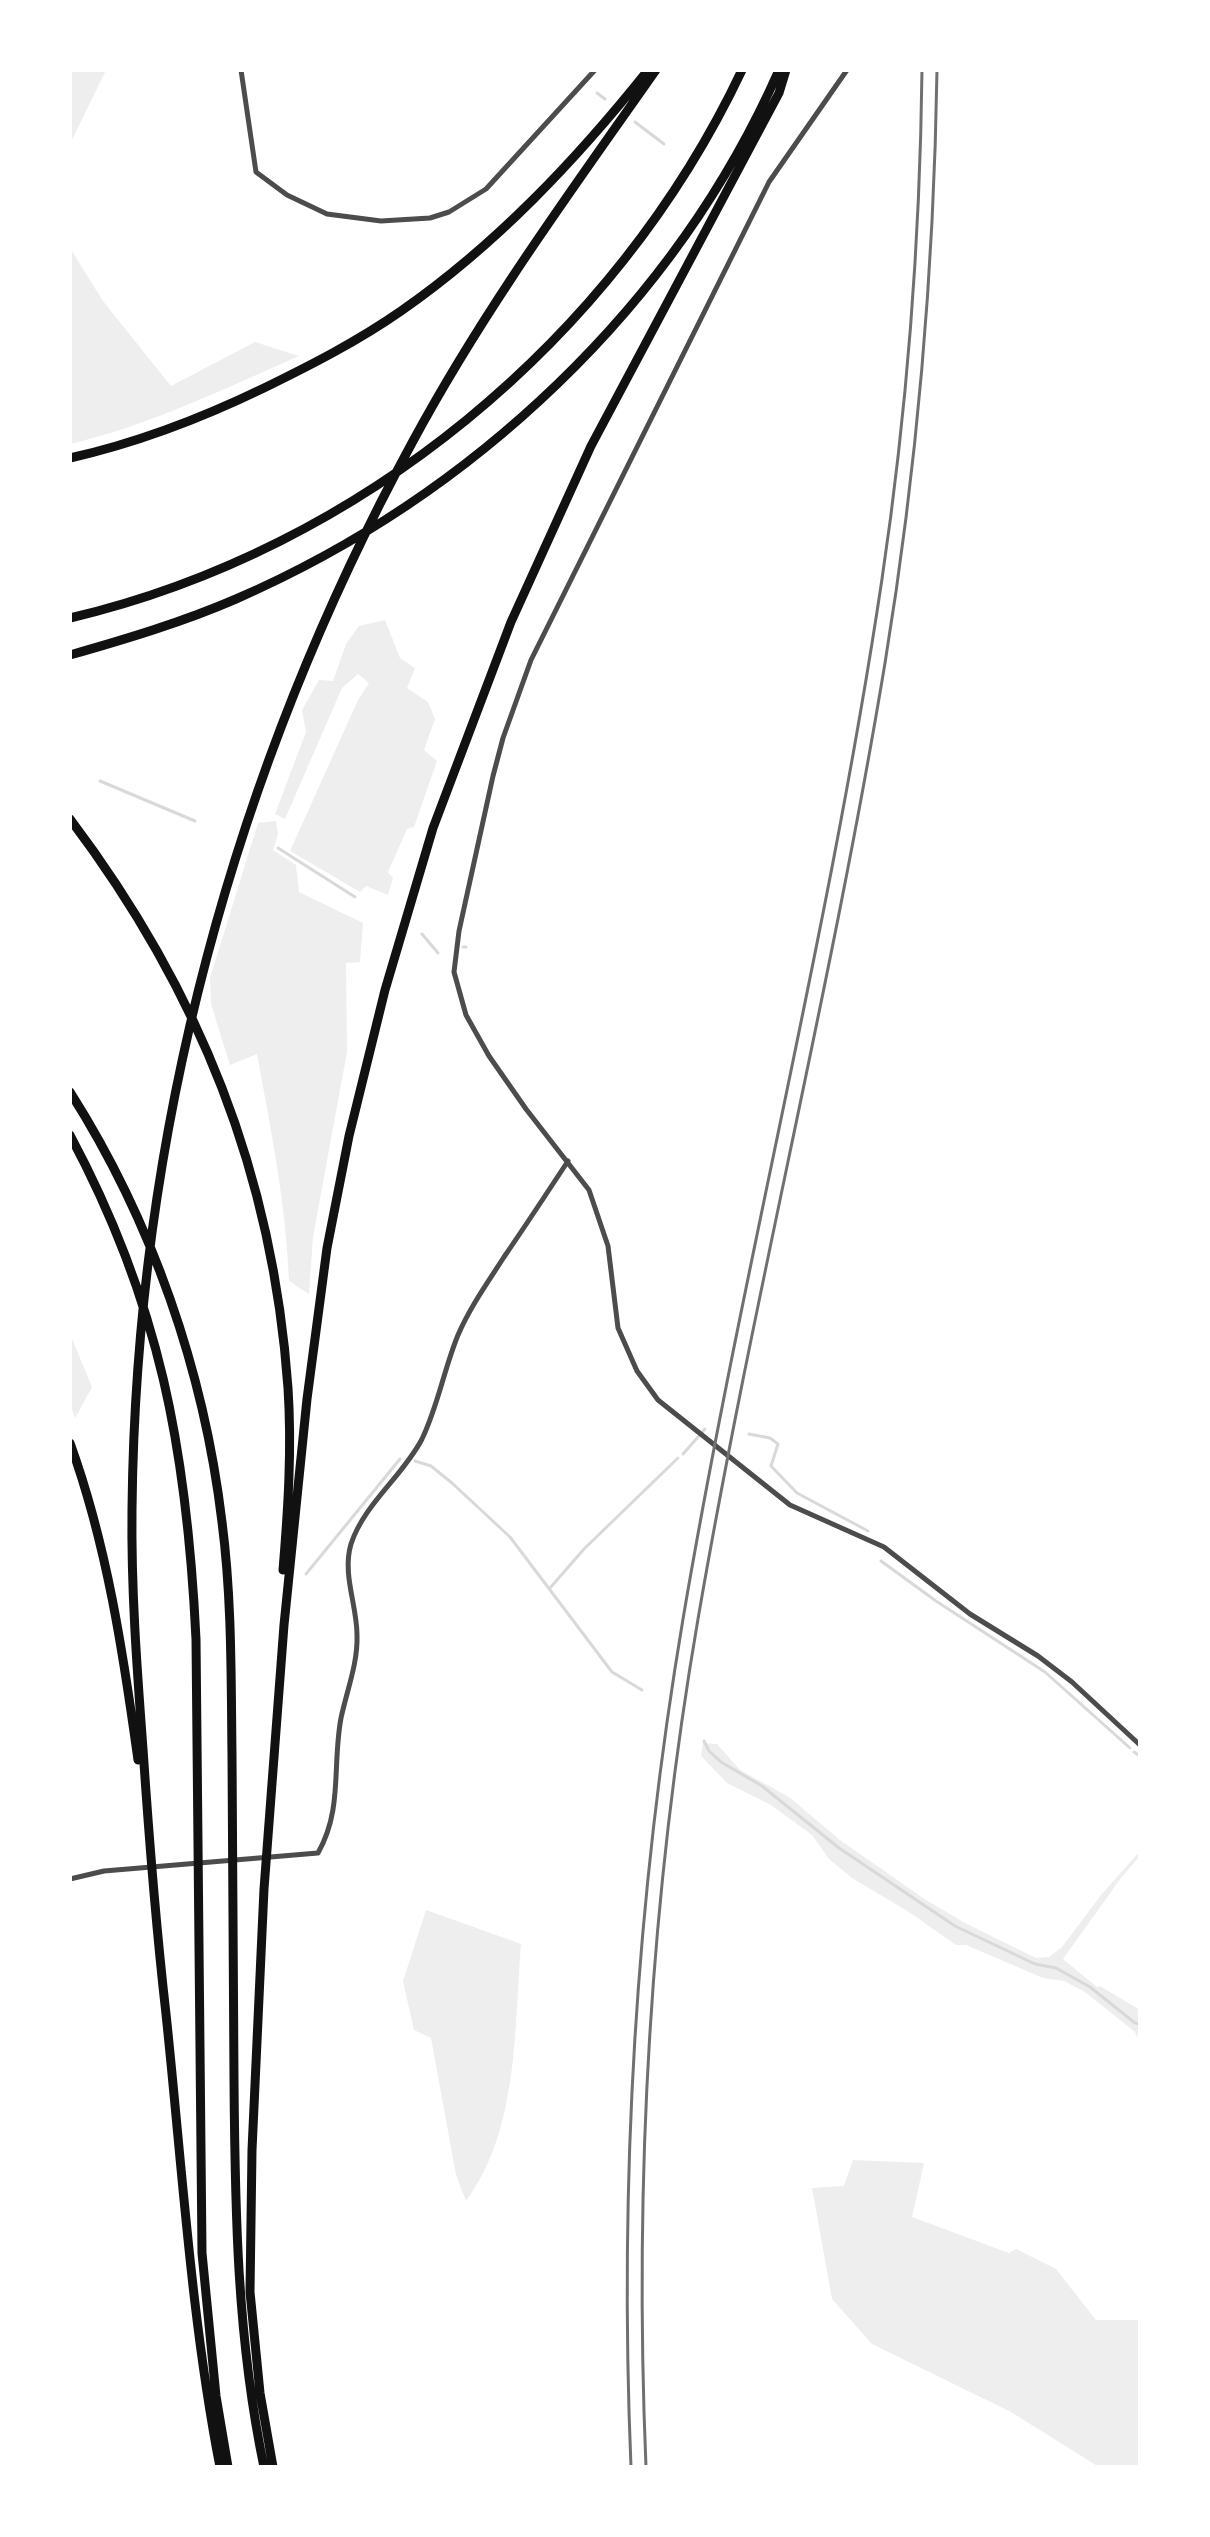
<!DOCTYPE html>
<style>
body{margin:0}
#map{position:relative;width:1210px;height:2537px;overflow:hidden;background:#fff;font-family:Lato,sans-serif}
canvas{display:block}
.frame{position:absolute;inset:0;border:72px solid #fff;pointer-events:none}
</style>
<div id="map">
<canvas width="1210" height="2537"></canvas>
<div class="frame"></div>
</div>
<script>
const ctx = document.querySelector('canvas').getContext('2d');
ctx.lineJoin = 'round';
function fill(path, color) { ctx.fillStyle = color; ctx.fill(path, 'evenodd'); }
function trace(path, color, width, dash) { ctx.strokeStyle = color; ctx.lineWidth = width; ctx.lineCap = dash ? 'butt' : 'round'; ctx.setLineDash(dash || []); ctx.stroke(path); }
fill(new Path2D(`
 M70,70H106L70,144Z
 M70,248L103,301L171,386L255,342L299,356C224,389 150,425 70,444Z
 M385,620L400,658L415,668L407,688L428,702L435,719L424,750L437,761L414,827L407,829L388,872L393,878L388,895L366,886L360,892L290,851L358,700L369,683L358,674L342,688L285,819L275,814L306,732L302,710L319,680L333,681L346,644L359,626Z
 M276,821L278,834L273,850L296,865L299,892L363,923L360,962L346,963L347,1052L313,1237L309,1294L289,1281C286,1204 271,1130 257,1054L230,1065L211,1004L210,978L258,823Z
 M70,1334L92,1387L75,1418L70,1404Z
 M703,1743L717,1744L740,1770L789,1797L840,1840L926,1900L965,1923L1036,1958L1049,1957L1062,1947L1101,1895L1140,1851V1856L1121,1878L1063,1959L1097,1987L1100,1986L1140,2010V2041L1135,2032L1085,1992L1064,1981L1043,1978L966,1945H956L909,1912L852,1878L829,1859L812,1835L771,1805L727,1783L701,1756Z
 M426,1910L521,1944C514,2030 519,2129 466,2201L456,2175L431,2038L414,2030L403,1981Z
 M853,2160L924,2163L912,2217L1009,2253L1016,2249L1056,2269L1096,2320H1140V2467H1099L1011,2412L872,2344L832,2299L812,2188L844,2186Z`), '#eee');
trace(new Path2D(`
 M597,93L605,99
 M635,122L664,144
 M100,781L195,821
 M278,848L355,897
 M422,934L438,953
 M463,947H466
 M749,1434L770,1438L778,1444L771,1466L797,1493L868,1531
 M683,1454L705,1429
 M415,1461L431,1466L452,1483L510,1537L612,1672L642,1690
 M881,1561L936,1601L1045,1672L1130,1748
 M306,1574L400,1459
 M550,1588L584,1549L678,1458
 M704,1741L709,1751L721,1762L762,1786L839,1848L955,1926L1035,1964L1056,1968L1090,1987L1135,2023L1140,2024
 M1134,1752L1140,1756`), '#d9d9d9', 3);
trace(new Path2D(`
 M241,70L256,172L287,195L327,214L381,221L430,218L449,212L486,189L595,70
 M847,70L769,182L531,660L503,738L493,776L459,931L454,972L466,1015L489,1056L526,1109L589,1190L608,1246L618,1328L637,1371L658,1400L790,1505L884,1547L970,1614L1038,1656L1072,1682L1140,1745
 M70,1879L104,1871L318,1853C343,1809 332,1766 341,1718C347,1690 358,1663 357,1635C357,1605 342,1574 351,1544C364,1504 403,1476 422,1439C438,1406 444,1369 458,1335C470,1307 488,1282 504,1257C526,1225 547,1193 568,1161`), '#4c4c4c', 5);
trace(new Path2D(`
 M70,458C137,443 202,418 264,388C311,365 358,341 401,311C496,245 576,160 648,70
 M70,618C360,550 615,339 742,70
 M70,655C126,639 183,622 236,599C472,496 675,306 779,70
 M70,819C199,990 273,1174 288,1388C292,1449 288,1510 283,1570
 M70,1092C152,1221 204,1371 222,1522C232,1599 231,1677 232,1755C233,1863 233,1972 234,2080C235,2210 237,2339 264,2467
 M70,1135C160,1303 187,1451 196,1639L202,2253L216,2396L228,2467
 M70,1443C107,1545 123,1652 138,1760
 M220,2467C191,2318 182,2165 166,2014C156,1926 149,1838 143,1749C137,1669 131,1589 132,1509C136,1133 234,770 413,441C483,311 571,191 656,70
 M273,2467L260,2393L250,2292L252,2150L264,1889L284,1625L307,1399L327,1248L349,1136L385,990L433,828L511,622L591,446L779,93L786,70`), '#111', 9);
trace(new Path2D(`
 M631,2467C619,2184 636,1898 683,1619C742,1271 830,928 882,579C907,411 920,240 922,70
 M646,2467C634,2184 650,1898 698,1619C753,1299 832,984 885,663C917,468 934,268 937,70`), '#707070', 3);
</script>
